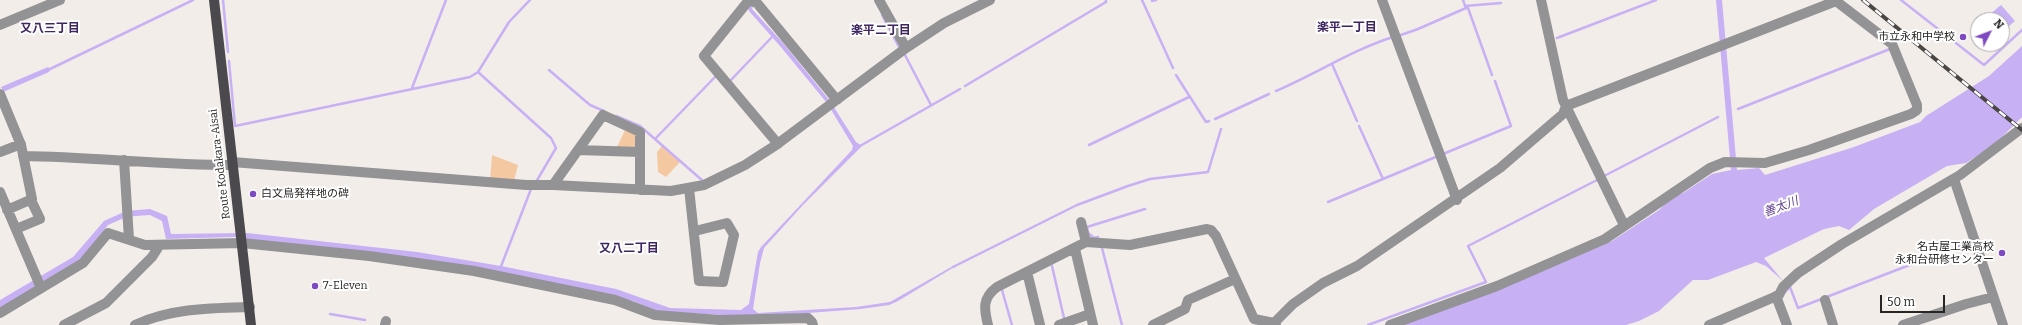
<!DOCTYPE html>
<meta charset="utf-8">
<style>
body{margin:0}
#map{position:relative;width:2022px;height:325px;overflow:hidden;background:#f2ede9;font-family:Bitter,serif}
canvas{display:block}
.north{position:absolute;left:1970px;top:12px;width:40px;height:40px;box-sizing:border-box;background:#fff;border:1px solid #a9a8a7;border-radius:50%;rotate:48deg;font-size:11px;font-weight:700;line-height:16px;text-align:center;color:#282624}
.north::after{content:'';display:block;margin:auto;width:14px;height:18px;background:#7e4ac2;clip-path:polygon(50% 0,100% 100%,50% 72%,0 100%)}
.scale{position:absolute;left:1880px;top:295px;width:65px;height:18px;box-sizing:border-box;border:2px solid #282624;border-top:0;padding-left:5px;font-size:12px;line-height:14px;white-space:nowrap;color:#282624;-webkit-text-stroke:3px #fff;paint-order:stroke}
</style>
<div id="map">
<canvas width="2022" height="325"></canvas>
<div class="north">N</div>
<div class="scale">50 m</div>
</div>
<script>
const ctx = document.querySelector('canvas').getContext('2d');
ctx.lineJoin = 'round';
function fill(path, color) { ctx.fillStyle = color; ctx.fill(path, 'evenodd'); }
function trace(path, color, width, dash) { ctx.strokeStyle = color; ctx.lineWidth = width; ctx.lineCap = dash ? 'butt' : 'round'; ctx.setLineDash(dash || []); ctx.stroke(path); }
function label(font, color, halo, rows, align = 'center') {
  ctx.font = font + ' Bitter,"Noto Sans JP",serif'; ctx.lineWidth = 4; ctx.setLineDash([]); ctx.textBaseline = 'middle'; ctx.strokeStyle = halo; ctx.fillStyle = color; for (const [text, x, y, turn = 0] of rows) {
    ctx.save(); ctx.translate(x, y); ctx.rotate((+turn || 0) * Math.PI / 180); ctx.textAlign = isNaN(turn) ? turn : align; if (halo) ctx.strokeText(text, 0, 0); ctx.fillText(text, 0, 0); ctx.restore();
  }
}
fill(new Path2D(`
 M626,128L638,134V150L616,149Z
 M662,146L680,162L666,177L658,172L657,152Z
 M492,155L518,165L514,181L490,180Z`), '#f4c9a2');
fill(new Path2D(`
 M755,0L752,9L784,44L830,101L856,142L862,146L803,205L764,248L760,263L753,309L758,313L856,307L890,302L953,266H956L898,301L889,305L861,309L754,317L655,311L633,301L235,237L166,239L162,221L150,215L135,216L124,218L108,225L80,260L0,308V300L73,257L104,221L126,211L150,209L167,216L171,234L247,233L417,252L501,266L616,289L670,308L741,310L749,304L758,252L761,247L852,150L853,146L827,103L780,46L749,11L748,8Z
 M1716,0H1722L1737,170L1759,168L1765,175L1854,147L1920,122L1926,116L1989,76L2022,46V117L1993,146L1966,163L1947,166L1874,209L1849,230L1839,226L1824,229L1764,258L1783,281L1766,266L1756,262L1708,280H1693L1659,311L1639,321L1626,325H1402L1505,287L1612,241L1659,210L1672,197L1683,193L1712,174L1731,170Z
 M2001,5L2015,21L2002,32V20H1983Z
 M48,67L50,69L49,72L3,92L1,87Z`), '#c7b0f3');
trace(new Path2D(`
 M223,0L228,52
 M1142,0L1173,68
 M1463,0L1466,8H1468L1492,75
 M1901,0L1984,65L2022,30
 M1152,1L1156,0
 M1465,6L1501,3
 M882,15L899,47
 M1398,36L1418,29L1466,8
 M1557,38L1656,0
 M905,55L931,105
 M229,61L235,126L470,77L478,72L509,22L530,0
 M1332,64L1357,121
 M48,70L193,0
 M549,70L590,105L604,111
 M478,72L551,138L556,148L536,182
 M1176,75L1206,122L1209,121
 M730,81L772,37
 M965,86L1106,2V0
 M412,88L446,0
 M1276,91C1316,74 1352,50 1393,37
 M1738,109L1890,49
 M616,116L640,126L703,181
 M1215,119L1269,94
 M1359,126L1383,179
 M655,139L715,77
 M1089,145L1189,97
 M860,146L960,89
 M1443,154L1511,126L1495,81
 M1606,175L1718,117
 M1328,202L1438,156
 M1098,237L1094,238L1088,233L1087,227L1145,209
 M1102,248L1122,325
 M1052,266L1064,318
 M953,267L1077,205L1128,186L1150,179L1208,172L1221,129
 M500,269L531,189
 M1002,290L1012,325
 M1784,293L1790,287L1798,308L1972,241
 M330,314L365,320
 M1368,325L1486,282L1468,246L1597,180`), '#c7b0f3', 2.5);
trace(new Path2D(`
 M749,0L704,56L778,144
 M749,0L757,3L837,100
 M879,0L906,48
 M1382,0L1457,200
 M1541,0L1563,100L1624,225
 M0,25L60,0
 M0,94L21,145L32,199L7,210
 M578,150L640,152
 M0,152L21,144
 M23,156C93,157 162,165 232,165
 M124,160L129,239
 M232,162L526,185H553L671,191L704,185L745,165L776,145L906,48L944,23L990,0
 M1954,179L2003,325
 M553,185L603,115L640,132V190
 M689,188L699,281L723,282L734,235L727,223L695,231
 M0,192L41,288
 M1081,222L1086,242
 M16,229L40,219L31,200
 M1075,249L1093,325
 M1027,272L1040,325
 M1776,296L1787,325
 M1825,300L1833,325
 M0,313L83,263L108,233L145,245L242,243L369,256L474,271L615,300L655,315L720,320L808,318L812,322L813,325
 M64,325L106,303L152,257L159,246
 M135,325C170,308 212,308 250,307
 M385,325L386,321
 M988,325C984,309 982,298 997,287L1086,242L1130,245L1207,229L1211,230L1216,236L1254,319L1274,323
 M1059,325L1090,314
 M1153,325L1185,309L1188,300L1235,279
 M1276,325L1274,323L1293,304L1323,283L1357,266L1500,168L1563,114L1566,106L1836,1L1892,44L1917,105V110L1911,114L1809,150L1765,163L1725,162L1710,168L1605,239L1497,286L1390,325
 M1709,325L1779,295L1783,287L1798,273L1842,244L1960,175L2022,128
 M1903,325L1966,304L1993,297`), '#939395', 10);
trace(new Path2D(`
 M214,0L251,325`), '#4b494d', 10);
const rail = new Path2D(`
 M1863,0L2022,130`);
trace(rail, '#494644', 4);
trace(rail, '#fff', 2.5, [8]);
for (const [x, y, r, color] of [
 [1963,37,4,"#7e4ac2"],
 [253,194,4,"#7e4ac2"],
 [2002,253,4,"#7e4ac2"],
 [315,286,4,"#7e4ac2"]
]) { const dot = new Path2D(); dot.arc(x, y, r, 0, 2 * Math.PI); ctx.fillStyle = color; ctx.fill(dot); trace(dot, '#fff', 1.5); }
label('11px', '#282624', '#fff', [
 ["市立永和中学校",1955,37],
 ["白文鳥発祥地の碑",261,194,"left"],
 ["名古屋工業高校",1994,247],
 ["永和台研修センター",1994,260],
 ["7-Eleven",323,286,"left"]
], 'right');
label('11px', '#282624', '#fff', [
 ["Route Kodakara-Aisai",220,164,-97]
]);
label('bold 12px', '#3e2660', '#fff', [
 ["楽平一丁目",1347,28],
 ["又八三丁目",50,29],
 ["楽平二丁目",881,31],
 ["又八二丁目",629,249]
]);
label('italic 12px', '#60408f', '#fff', [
 ["善太川",1781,207,-21]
]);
</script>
